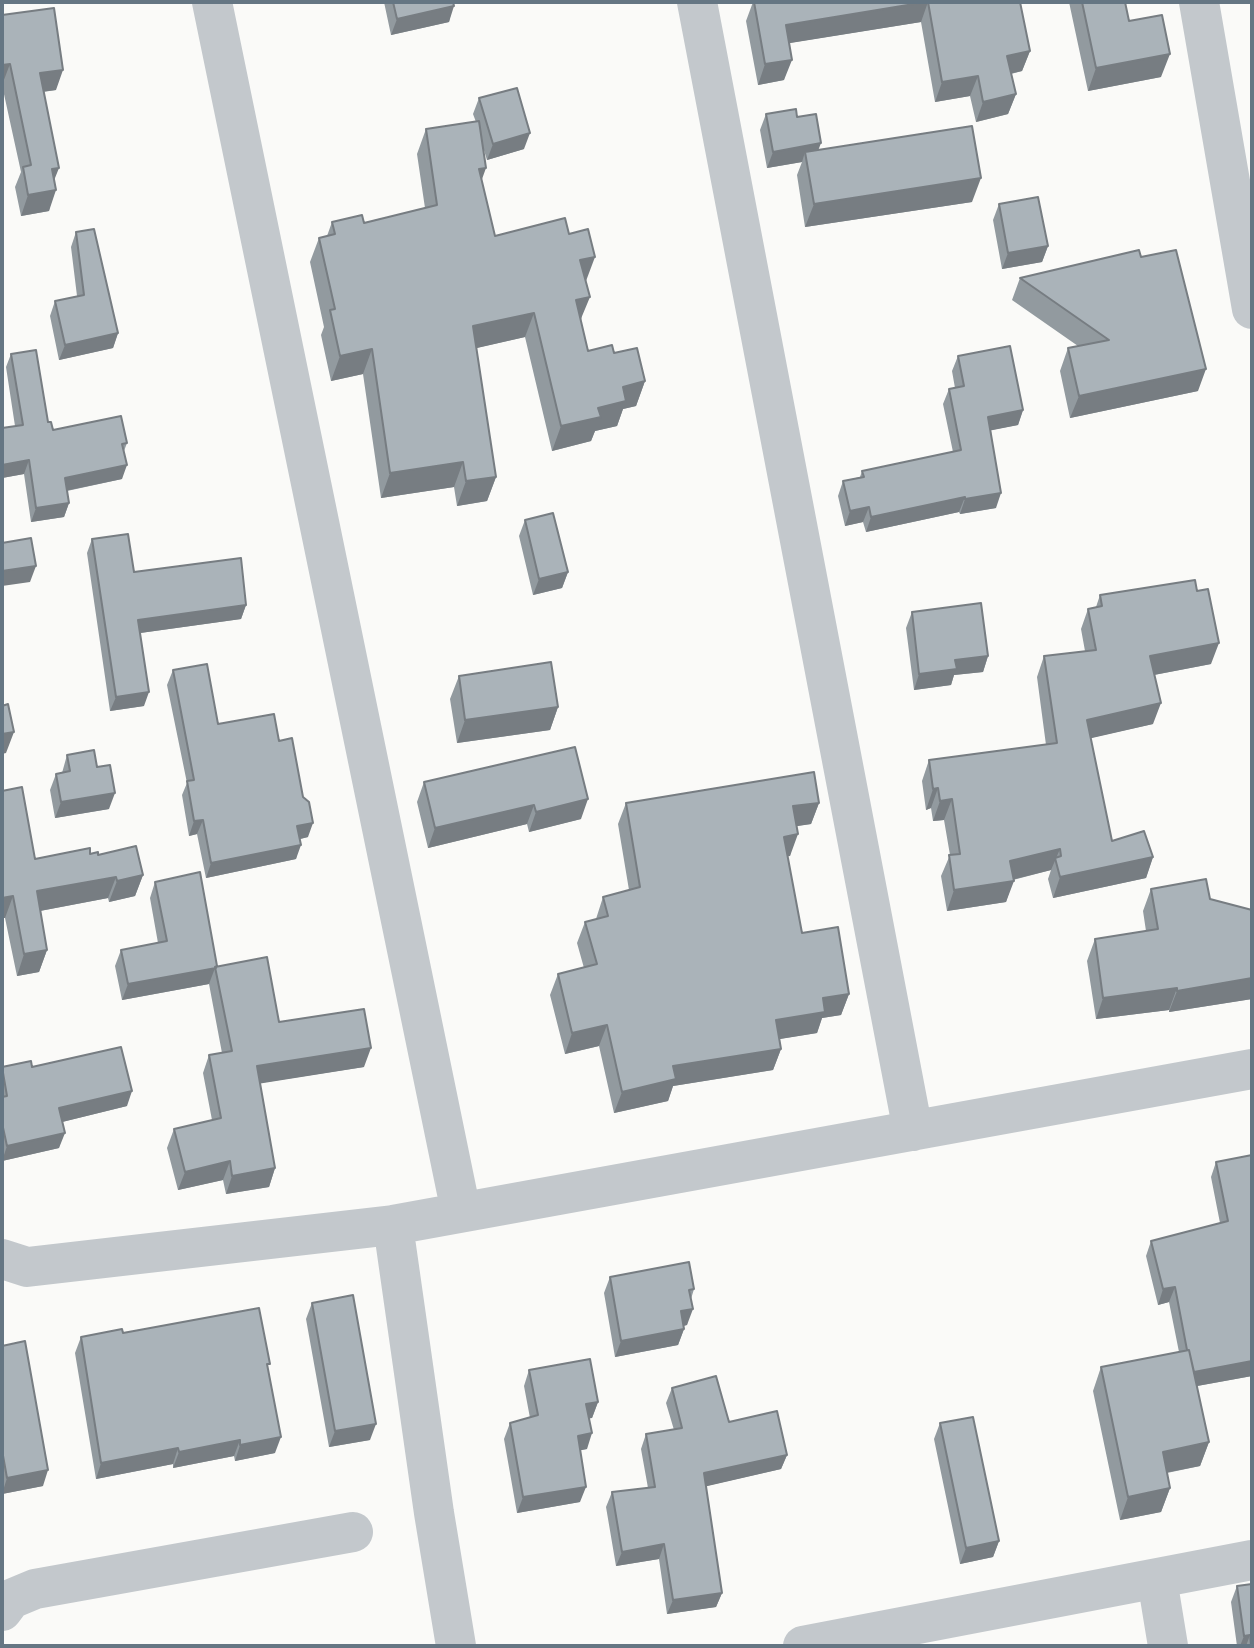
<!DOCTYPE html>
<style>
body{margin:0}
#map{position:relative;width:1254px;height:1648px;overflow:hidden;background:#fafaf8;font-family:Commissioner,sans-serif}
canvas{display:block}
.frame{position:absolute;inset:0;border:4px solid #657683;pointer-events:none}
</style>
<div id="map">
<canvas width="1254" height="1648"></canvas>
<div class="frame"></div>
</div>
<script>
const ctx = document.querySelector('canvas').getContext('2d');
ctx.lineJoin = 'round';
function trace(path, color, width, dash) { ctx.strokeStyle = color; ctx.lineWidth = width; ctx.lineCap = dash ? 'butt' : 'round'; ctx.setLineDash(dash || []); ctx.stroke(path); }
function fill(path, color) { ctx.fillStyle = color; ctx.fill(path, 'evenodd'); }
trace(new Path2D(`
 M212,2L461,1212
 M697,2L913,1131
 M1199,2L1252,309
 M393,1225L434,1513L456,1646
 M2,1259L27,1267L393,1225L1252,1069
 M1157,1579L1168,1646
 M2,1611L11,1599L35,1589L353,1532
 M803,1646L1252,1560`), '#c3c8cc', 40);
fill(new Path2D(`
 M384,2H453L449,22L391,35Z
 M753,2H1020L1030,51L1022,71L1011,74L1016,94L1008,114L976,122L970,96L935,102L921,22L789,43L784,80L758,85L746,21Z
 M1069,2H1125L1129,21L1161,77L1088,91Z
 M2,15L56,90L43,92L54,180L49,211L21,216L15,187L21,172L2,85Z
 M479,98L524,149L487,160L482,144L481,180L495,236L569,234L586,282L581,321L588,351L614,353L645,381L636,406L623,409L617,426L595,431L591,441L552,451L525,337L476,348L496,477L487,501L457,506L454,487L381,498L363,374L331,381L321,335L324,327L310,262L319,238L327,236L332,222L364,223L425,208L417,154L426,129L476,122L473,114Z
 M766,114L797,117L819,150L972,202L805,227L797,175L802,162L767,168L760,130Z
 M999,204L1048,246L1042,262L1002,269L993,220Z
 M76,232L118,333L113,348L59,360L50,316L55,301L77,296L71,247Z
 M1141,257L1198,391L1070,418L1060,371L1068,348L1078,346L1012,300L1020,278Z
 M11,354L53,430L127,443L124,451L122,479L67,491L69,503L64,517L31,522L24,474L2,478V428L15,426L6,367Z
 M958,356L1023,410L1018,425L991,430L996,508L960,514L959,512L866,532L863,522L845,526L838,496L843,481L860,477L862,471L953,452L943,404L949,389L955,388L952,371Z
 M525,520L568,572L562,588L533,595L519,536Z
 M92,539L134,572L246,605L241,619L140,633L144,706L110,711L87,553Z
 M1100,595L1211,664L1154,675L1153,724L1090,738L1112,841L1153,857L1146,878L1053,898L1048,879L1051,870L1013,880L1006,902L947,911L941,876L950,855L944,820L933,821L931,808L926,810L922,781L929,760L1046,745L1037,677L1044,656L1085,651L1081,629L1088,609L1096,607Z
 M912,612L988,656L983,672L954,675L951,685L914,690L906,628Z
 M173,670L218,724L279,741L308,837L300,839L296,859L206,878L197,834L189,836L182,795L187,783L167,685Z
 M459,676L558,707L550,730L457,743L450,699Z
 M575,747L581,819L529,832L527,824L428,848L417,802L424,782Z
 M67,755L109,809L55,818L50,790L56,774L62,773Z
 M2,791L35,859L90,854L98,855L143,875L135,896L109,902L108,898L40,911L47,950L39,972L17,976L5,918H2Z
 M626,803H819L811,824L796,826L790,856H787L802,933L849,994L841,1015L822,1018L817,1033L779,1039L781,1049L773,1070L673,1086L668,1101L614,1113L599,1046L565,1054L550,995L558,974L584,968L577,943L585,922L596,919L603,897L629,890L618,824Z
 M155,882L217,966L279,1022L364,1067L260,1083L275,1168L269,1187L226,1194L223,1180L178,1190L167,1148L174,1129L212,1120L203,1073L209,1055L222,1053L209,984L122,1000L115,966L121,950L158,943L150,898Z
 M1151,889L1210,899L1252,910V999L1169,1012V1010L1096,1019L1087,961L1095,939L1146,931L1143,911Z
 M2,1067H32L127,1106L62,1122L59,1148L2,1161Z
 M1252,1155V1376L1197,1386L1209,1442L1200,1466L1167,1473L1170,1488L1161,1512L1120,1520L1093,1391L1101,1367L1179,1352L1169,1302L1158,1305L1146,1256L1151,1241L1220,1223L1211,1177L1216,1162Z
 M610,1277L694,1289L691,1299L687,1325L684,1326V1329L678,1345L615,1357L604,1293Z
 M312,1303L370,1440L329,1447L306,1319Z
 M123,1333L268,1369L275,1453L235,1461L234,1456L173,1468V1464L96,1479L75,1353L81,1337Z
 M2,1346L43,1486L2,1494Z
 M529,1370L598,1402L592,1418H589L587,1449L580,1450V1502L517,1513L504,1439L510,1423L530,1418L524,1386Z
 M672,1388L787,1455L781,1469L706,1486L722,1593L716,1607L667,1614L659,1559L616,1566L606,1507L612,1492L648,1488L641,1449L646,1434L674,1430L666,1403Z
 M940,1423L999,1541L993,1557L960,1564L934,1439Z
 M1237,1586L1252,1646H1237L1231,1602Z`), '#929a9f');
fill(new Path2D(`
 M928,2L921,22L778,45L786,25Z
 M454,6L449,22L391,35L397,19Z
 M1030,51L1022,71L1000,76L1007,56Z
 M1170,54L1161,77L1088,91L1096,68Z
 M792,60L784,80L758,85L765,64Z
 M10,64L2,85V65Z
 M63,70L56,90L32,93L40,73Z
 M978,76L970,96L935,102L942,82Z
 M1016,94L1008,114L976,122L983,102Z
 M530,133L524,149L487,160L493,144Z
 M821,143L815,159L805,152L802,162L767,168L773,152Z
 M59,168L51,188L52,169Z
 M486,168L477,193L479,169Z
 M981,178L972,202L805,227L814,204Z
 M56,190L49,211L21,216L28,195Z
 M1048,246L1042,262L1002,269L1008,253Z
 M595,257L586,281L580,260Z
 M590,297L580,321L576,300Z
 M534,313L525,337L464,351L473,326Z
 M118,333L113,348L59,360L65,345Z
 M372,349L363,374L331,381L340,356Z
 M1206,369L1198,391L1070,418L1079,396Z
 M645,381L636,406L623,409L617,426L595,431L591,441L552,451L561,426L598,408L623,387Z
 M1023,410L1018,425L983,432L988,417Z
 M29,460L24,474L2,478V465Z
 M463,462L454,487L381,498L390,473Z
 M127,465L122,479L60,492L65,478Z
 M496,477L487,501L457,506L466,481Z
 M1001,493L996,508L960,514L965,499Z
 M965,497L959,512L866,532L871,517Z
 M69,503L64,517L31,522L36,508Z
 M869,507L863,522L845,526L850,511Z
 M36,566L30,582L2,586V571Z
 M568,572L562,588L533,595L539,579Z
 M246,605L241,619L133,634L138,620Z
 M1219,643L1211,664L1143,677L1150,656Z
 M988,656L983,672L954,675L951,685L914,690L919,674L955,660Z
 M149,692L144,706L110,711L116,697Z
 M1161,703L1153,724L1079,741L1087,720Z
 M558,707L550,730L457,743L465,720Z
 M14,732L6,753L2,754V734Z
 M938,788L931,808L926,810L933,789Z
 M115,793L109,809L55,818L61,802Z
 M588,799L581,819L529,832L536,812Z
 M952,799L944,820L933,821L940,801Z
 M819,803L811,824L785,828L793,806Z
 M534,805L527,824L428,848L435,828Z
 M203,820L197,834L189,836L194,821Z
 M313,823L308,837L292,841L297,826Z
 M798,834L790,856L776,858L784,837Z
 M301,845L296,859L206,878L211,863Z
 M1060,849L1051,870L1003,882L1010,861Z
 M1153,857L1146,878L1053,898L1060,877Z
 M143,875L135,896L109,902L117,881Z
 M116,877L108,898L29,913L37,891Z
 M1014,881L1006,902L947,911L954,890Z
 M13,896L5,918H2V898Z
 M47,950L39,972L17,976L24,954Z
 M215,968L209,984L122,1000L128,984Z
 M1252,978V999L1169,1012L1177,991Z
 M1177,988L1169,1010L1096,1019L1103,998Z
 M849,994L841,1015L822,1018L817,1033L768,1041L776,1020L823,998Z
 M607,1025L599,1046L565,1054L572,1033Z
 M371,1048L364,1067L251,1085L257,1066Z
 M781,1049L773,1070L673,1086L668,1101L614,1113L622,1092L673,1066Z
 M132,1091L127,1106L54,1124L59,1108Z
 M65,1133L59,1148L2,1161L7,1146Z
 M230,1161L223,1180L178,1190L185,1172Z
 M275,1168L269,1187L226,1194L232,1176Z
 M1175,1287L1169,1302L1158,1305L1163,1289Z
 M693,1309L687,1325L675,1327L681,1311Z
 M684,1329L678,1345L615,1357L621,1341Z
 M1252,1361V1376L1186,1388L1192,1373Z
 M598,1402L592,1418L581,1420L586,1404Z
 M376,1424L370,1440L329,1447L335,1431Z
 M592,1433L587,1449L572,1452L578,1436Z
 M281,1437L275,1453L235,1461L240,1445Z
 M240,1440L234,1456L173,1468L179,1452Z
 M1209,1442L1200,1466L1154,1475L1163,1452Z
 M178,1448L173,1464L96,1479L101,1463Z
 M787,1455L781,1469L699,1488L704,1473Z
 M48,1470L43,1486L2,1494L7,1478Z
 M586,1487L580,1502L517,1513L523,1497Z
 M1170,1488L1161,1512L1120,1520L1128,1497Z
 M999,1541L993,1557L960,1564L966,1548Z
 M664,1544L659,1559L616,1566L622,1552Z
 M722,1593L716,1607L667,1614L673,1600Z
 M1250,1635L1246,1646H1240L1244,1636Z`), '#777d82');
const building = new Path2D(`
 M393,2H453L454,6L397,19Z
 M754,2H926L786,25L792,60L765,64Z
 M928,2H1020L1030,51L1007,56L1016,94L983,102L978,76L942,82Z
 M1082,2H1125L1129,21L1162,15L1170,54L1096,68Z
 M54,8L63,70L40,73L59,168L52,169L56,190L28,195L23,167L31,165L10,64L2,65V15Z
 M517,88L530,133L493,144L479,98Z
 M796,109L797,117L816,114L821,143L773,152L766,114Z
 M479,121L486,168L479,169L495,236L565,218L569,234L588,229L595,257L580,260L590,297L576,300L588,351L612,345L614,353L637,348L645,381L623,387L626,401L598,408L601,417L561,426L534,313L473,326L496,477L466,481L463,462L390,473L372,349L340,356L330,310L335,309L319,238L335,234L332,222L362,215L364,223L437,205L426,129Z
 M972,126L981,178L814,204L805,152Z
 M1038,197L1048,246L1008,253L999,204Z
 M94,229L118,333L65,345L55,301L84,295L76,232Z
 M1139,250L1141,257L1176,250L1206,369L1079,396L1068,348L1109,340L1020,278Z
 M1010,346L1023,410L988,417L1001,493L965,499V497L871,517L869,507L850,511L843,481L864,477L862,471L961,450L949,389L964,386L958,356Z
 M36,350L48,422H51L53,430L121,416L127,443L122,444L127,465L65,478L69,503L36,508L29,460L2,465V428L23,425L11,354Z
 M553,513L568,572L539,579L525,520Z
 M128,534L134,572L241,558L246,605L138,620L149,692L116,697L92,539Z
 M31,538L36,566L2,571V543Z
 M1195,580L1197,591L1208,589L1219,643L1150,656L1161,703L1087,720L1112,841L1144,831L1153,857L1060,877L1055,858L1061,856L1060,849L1010,861L1014,881L954,890L949,855L960,854L952,799L940,801L938,788L933,789L929,760L1057,743L1044,656L1096,650L1088,609L1102,606L1100,595Z
 M981,603L988,656L955,660L957,669L919,674L912,612Z
 M551,662L558,707L465,720L459,676Z
 M207,664L218,724L274,714L279,741L292,738L303,797L309,802L313,823L297,826L301,845L211,863L203,820L194,821L187,781L194,780L173,670Z
 M8,704L14,732L2,734V706Z
 M575,747L588,799L536,812L534,805L435,828L424,782Z
 M94,750L97,767L110,765L115,793L61,802L56,774L70,771L67,755Z
 M814,772L819,803L793,806L798,834L784,837L802,933L838,927L849,994L823,998L825,1012L776,1020L781,1049L673,1066L676,1079L622,1092L607,1025L572,1033L558,974L597,964L585,922L608,916L603,897L640,887L626,803Z
 M22,787L35,859L90,848V854L98,852V855L136,846L143,875L117,881L116,877L37,891L47,950L24,954L13,896L2,898V791Z
 M200,872L217,966L215,967L216,968L128,984L121,950L167,941L155,882Z
 M1206,879L1210,899L1252,910V978L1177,991V988L1103,998L1095,939L1158,929L1151,889Z
 M267,957L279,1022L364,1009L371,1048L257,1066L275,1168L232,1176L230,1161L185,1172L174,1129L221,1118L209,1055L232,1051L215,967Z
 M121,1047L132,1091L59,1108L65,1133L7,1146L2,1123V1097L7,1096L2,1067L31,1061L32,1067Z
 M1252,1155V1361L1194,1372L1189,1350H1187L1175,1287L1163,1289L1151,1241L1228,1221L1216,1162Z
 M689,1262L694,1289L689,1290L693,1309L681,1311L684,1329L621,1341L610,1277Z
 M353,1295L376,1424L335,1431L312,1303Z
 M259,1308L270,1364H267L281,1437L240,1445V1440L179,1452L178,1448L101,1463L81,1337L122,1329L123,1333Z
 M25,1341L48,1470L7,1478L2,1450V1346Z
 M1189,1350L1209,1442L1163,1452L1170,1488L1128,1497L1101,1367Z
 M590,1359L598,1402L586,1404L592,1433L578,1436L586,1487L523,1497L510,1423L538,1415L529,1370Z
 M716,1376L729,1422L777,1411L787,1455L704,1473L722,1593L673,1600L664,1544L622,1552L612,1492L655,1487L646,1434L682,1428L672,1388Z
 M973,1417L999,1541L966,1548L940,1423Z
 M1252,1584V1646H1251L1250,1635L1244,1636L1237,1586Z`);
fill(building, '#aab3b9');
trace(building, '#777d82', 2);
</script>
